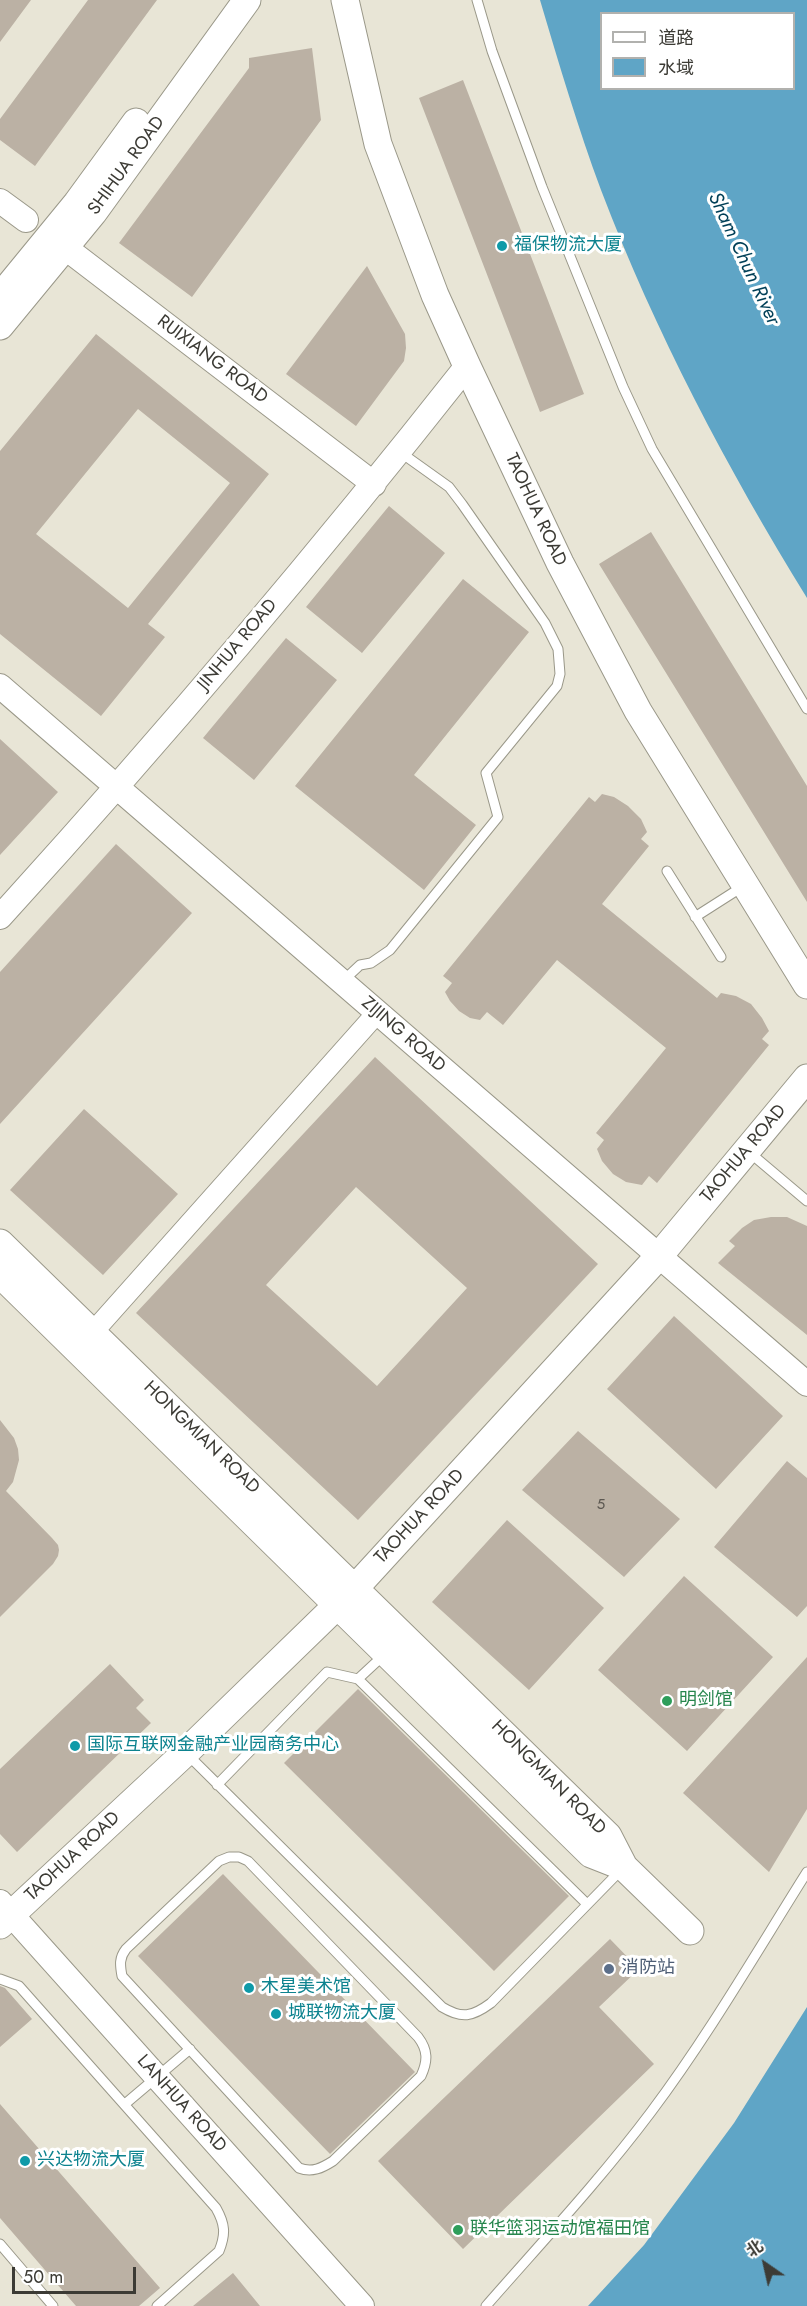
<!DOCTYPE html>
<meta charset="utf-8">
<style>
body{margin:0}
#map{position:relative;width:807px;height:2306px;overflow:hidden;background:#e8e5d6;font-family:Jost,"Noto Sans SC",sans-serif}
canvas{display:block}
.legend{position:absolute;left:600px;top:12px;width:195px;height:78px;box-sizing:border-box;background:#fff;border:2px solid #b1b1ae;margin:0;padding:8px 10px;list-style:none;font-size:18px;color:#3c3b35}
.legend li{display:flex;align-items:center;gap:12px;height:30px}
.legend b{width:30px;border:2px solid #b1b1ae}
.north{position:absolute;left:735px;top:2234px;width:60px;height:60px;-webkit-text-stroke:4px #fff;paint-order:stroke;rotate:326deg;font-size:16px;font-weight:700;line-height:24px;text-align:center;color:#3c3b35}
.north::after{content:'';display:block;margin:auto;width:21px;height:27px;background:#3c3b35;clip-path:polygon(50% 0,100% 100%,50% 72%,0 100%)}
.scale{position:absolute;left:12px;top:2267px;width:124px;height:27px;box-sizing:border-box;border:3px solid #3c3b35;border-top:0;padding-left:8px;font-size:18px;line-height:21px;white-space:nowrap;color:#3c3b35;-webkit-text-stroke:4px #fff;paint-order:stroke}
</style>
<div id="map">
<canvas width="807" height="2306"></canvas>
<ul class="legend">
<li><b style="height:8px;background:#fff"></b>道路</li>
<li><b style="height:16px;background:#5fa5c6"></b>水域</li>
</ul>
<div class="north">北</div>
<div class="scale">50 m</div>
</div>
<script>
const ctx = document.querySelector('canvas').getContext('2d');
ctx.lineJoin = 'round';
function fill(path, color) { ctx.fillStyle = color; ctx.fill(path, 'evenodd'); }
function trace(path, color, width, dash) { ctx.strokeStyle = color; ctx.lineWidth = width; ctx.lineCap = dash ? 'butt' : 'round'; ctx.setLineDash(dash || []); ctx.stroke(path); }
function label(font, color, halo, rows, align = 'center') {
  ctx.font = font + ' Jost,"Noto Sans SC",sans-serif'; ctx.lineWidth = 6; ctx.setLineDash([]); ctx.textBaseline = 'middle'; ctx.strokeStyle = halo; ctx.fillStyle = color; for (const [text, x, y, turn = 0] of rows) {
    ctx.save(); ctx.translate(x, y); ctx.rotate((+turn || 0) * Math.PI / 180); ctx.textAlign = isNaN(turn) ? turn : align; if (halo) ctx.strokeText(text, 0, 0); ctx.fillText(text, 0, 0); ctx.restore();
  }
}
fill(new Path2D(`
 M540,0H807V598C727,468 655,332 601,190C578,128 559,64 540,0ZM602,14H794V88H602Z
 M807,2007V2306H588L644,2245L734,2123Z`), '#5fa5c6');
fill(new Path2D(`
 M0,0H31L0,42Z
 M88,0H157L35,166L0,140V119Z
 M312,48L321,120L192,297L119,243L249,68V58Z
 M463,80L584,394L540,412L419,98Z
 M367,266L405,334L406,348L404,361L356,426L286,374Z
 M96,334L269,474L148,624L165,637L101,716L0,634V451ZM138,409L230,483L128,608L36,534Z
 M389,506L445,553L362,653L306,607Z
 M651,532L807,786V902L599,564Z
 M463,579L529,632L414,775L476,825L424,890L295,786Z
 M286,638L337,680L254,780L203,738Z
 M0,739L58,792L0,855Z
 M602,794L614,797L628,806L641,819L647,832L641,839L649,846L602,904L717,998L721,993L736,996L751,1004L762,1018L769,1031L762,1039L769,1045L657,1183L649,1176L642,1185L626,1182L613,1174L602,1161L597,1149L604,1140L596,1133L666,1048L557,960L503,1025L487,1012L480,1020L470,1018L459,1011L450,1001L445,992L452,983L443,976L589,797L595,802Z
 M116,844L192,913L0,1124V972Z
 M375,1057L598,1264L358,1520L136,1313ZM356,1187L467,1288L377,1386L266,1285Z
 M84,1109L178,1194L103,1275L10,1190Z
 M771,1217H787L807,1226V1335L718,1263L735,1246L729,1241L742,1228L754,1220Z
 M674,1316L783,1416L716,1489L607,1389Z
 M0,1420L14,1438L18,1449L19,1460L13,1482L6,1491L52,1538L58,1545L59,1550L58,1556L53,1564L0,1617Z
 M578,1431L680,1519L624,1577L522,1490Z
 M787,1461L807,1478V1606L797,1617L714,1547Z
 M507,1520L604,1608L529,1690L432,1602Z
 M684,1576L773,1657L687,1751L598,1670Z
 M807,1657V1809L769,1872L683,1793Z
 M110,1664L144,1700L136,1708L151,1723L17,1852L0,1834V1769Z
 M358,1689L569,1896L494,1971L284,1763Z
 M223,1874L415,2072L330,2154L138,1956Z
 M610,1939L639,1969L599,2007L654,2064L463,2249L378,2161Z
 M0,1986L5,1988L32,2019L0,2047Z
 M0,2104L160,2288L139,2306H76L0,2218Z
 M233,2273L260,2306H193Z`), '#bbb1a4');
const service = new Path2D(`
 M477,0L492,51L542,187L623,387L652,449L807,709
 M667,871L721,957
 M695,917L742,887
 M344,980L360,965L371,963L390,950L498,817L486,773L557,686L560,674L558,649L545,623L462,504L449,487L400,452
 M749,1152L807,1201
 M358,1679L385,1654
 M187,1754L442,2007C462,2019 472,2017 491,2003L622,1869
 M217,1785L327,1672L358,1679L587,1904
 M229,1857H239L248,1861L418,2037C428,2050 428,2061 421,2076L333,2161C322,2168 312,2173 299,2168L122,1976C120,1965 119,1958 126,1949L219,1861Z
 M0,1979L19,1986L216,2208C225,2224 226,2234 219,2251L157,2306
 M125,2104L190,2049
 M0,2244L53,2306
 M486,2306C542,2242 600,2180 651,2112C708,2036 756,1953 807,1872`);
const minor = new Path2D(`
 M85,1341L377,1013`);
const tertiary = new Path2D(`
 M0,201L26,220
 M50,236L374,484
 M0,686L807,1384
 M0,917C162,739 318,555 467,366
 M0,1902L362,2306`);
const secondary = new Path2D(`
 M345,0L378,144L435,295L467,366L560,563L638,711L807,985
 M0,297L77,203L136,122
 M0,326L93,213L247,0
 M0,1243L608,1836L624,1867L690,1931
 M0,1274L591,1854L624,1867
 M0,1925L185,1753L355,1588L659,1256L807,1078`);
trace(service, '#9a9889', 11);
trace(minor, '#9a9889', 22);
trace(tertiary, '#9a9889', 26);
trace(secondary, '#9a9889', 29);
trace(service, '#fff', 9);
trace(minor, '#fff', 20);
trace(tertiary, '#fff', 24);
trace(secondary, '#fff', 27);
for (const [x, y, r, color] of [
 [502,246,6,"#0f9aa8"],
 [667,1701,6,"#2e9e5b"],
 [75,1746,6,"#0f9aa8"],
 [609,1969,6,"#5c6f8a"],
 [249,1988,6,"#0f9aa8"],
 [276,2014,6,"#0f9aa8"],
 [25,2161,6,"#0f9aa8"],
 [458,2230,6,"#2e9e5b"]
]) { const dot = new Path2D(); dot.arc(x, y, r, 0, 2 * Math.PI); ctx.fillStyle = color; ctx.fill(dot); trace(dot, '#fff', 2); }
label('15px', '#5c5851', null, [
 ["5",601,1505]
]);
label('18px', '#3c3b35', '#fff', [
 ["SHIHUA ROAD",127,166,-54],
 ["RUIXIANG ROAD",212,360,37],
 ["TAOHUA ROAD",535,510,65],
 ["JINHUA ROAD",238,645,-50],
 ["ZIJING ROAD",403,1035,41],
 ["TAOHUA ROAD",744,1154,-50],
 ["HONGMIAN ROAD",201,1438,44],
 ["TAOHUA ROAD",420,1517,-47],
 ["HONGMIAN ROAD",548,1778,45],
 ["TAOHUA ROAD",73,1857,-43],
 ["LANHUA ROAD",181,2104,48]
]);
label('18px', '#0d838f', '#fff', [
 ["福保物流大厦",514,246],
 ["国际互联网金融产业园商务中心",87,1746],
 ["木星美术馆",261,1988],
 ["城联物流大厦",288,2014],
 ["兴达物流大厦",37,2161]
], 'left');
label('18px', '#27864d', '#fff', [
 ["明剑馆",679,1701],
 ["联华篮羽运动馆福田馆",470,2230]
], 'left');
label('18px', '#4e5e75', '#fff', [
 ["消防站",621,1969]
], 'left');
label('italic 20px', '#003f57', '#fff', [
 ["Sham Chun River",743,259,65]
]);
</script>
